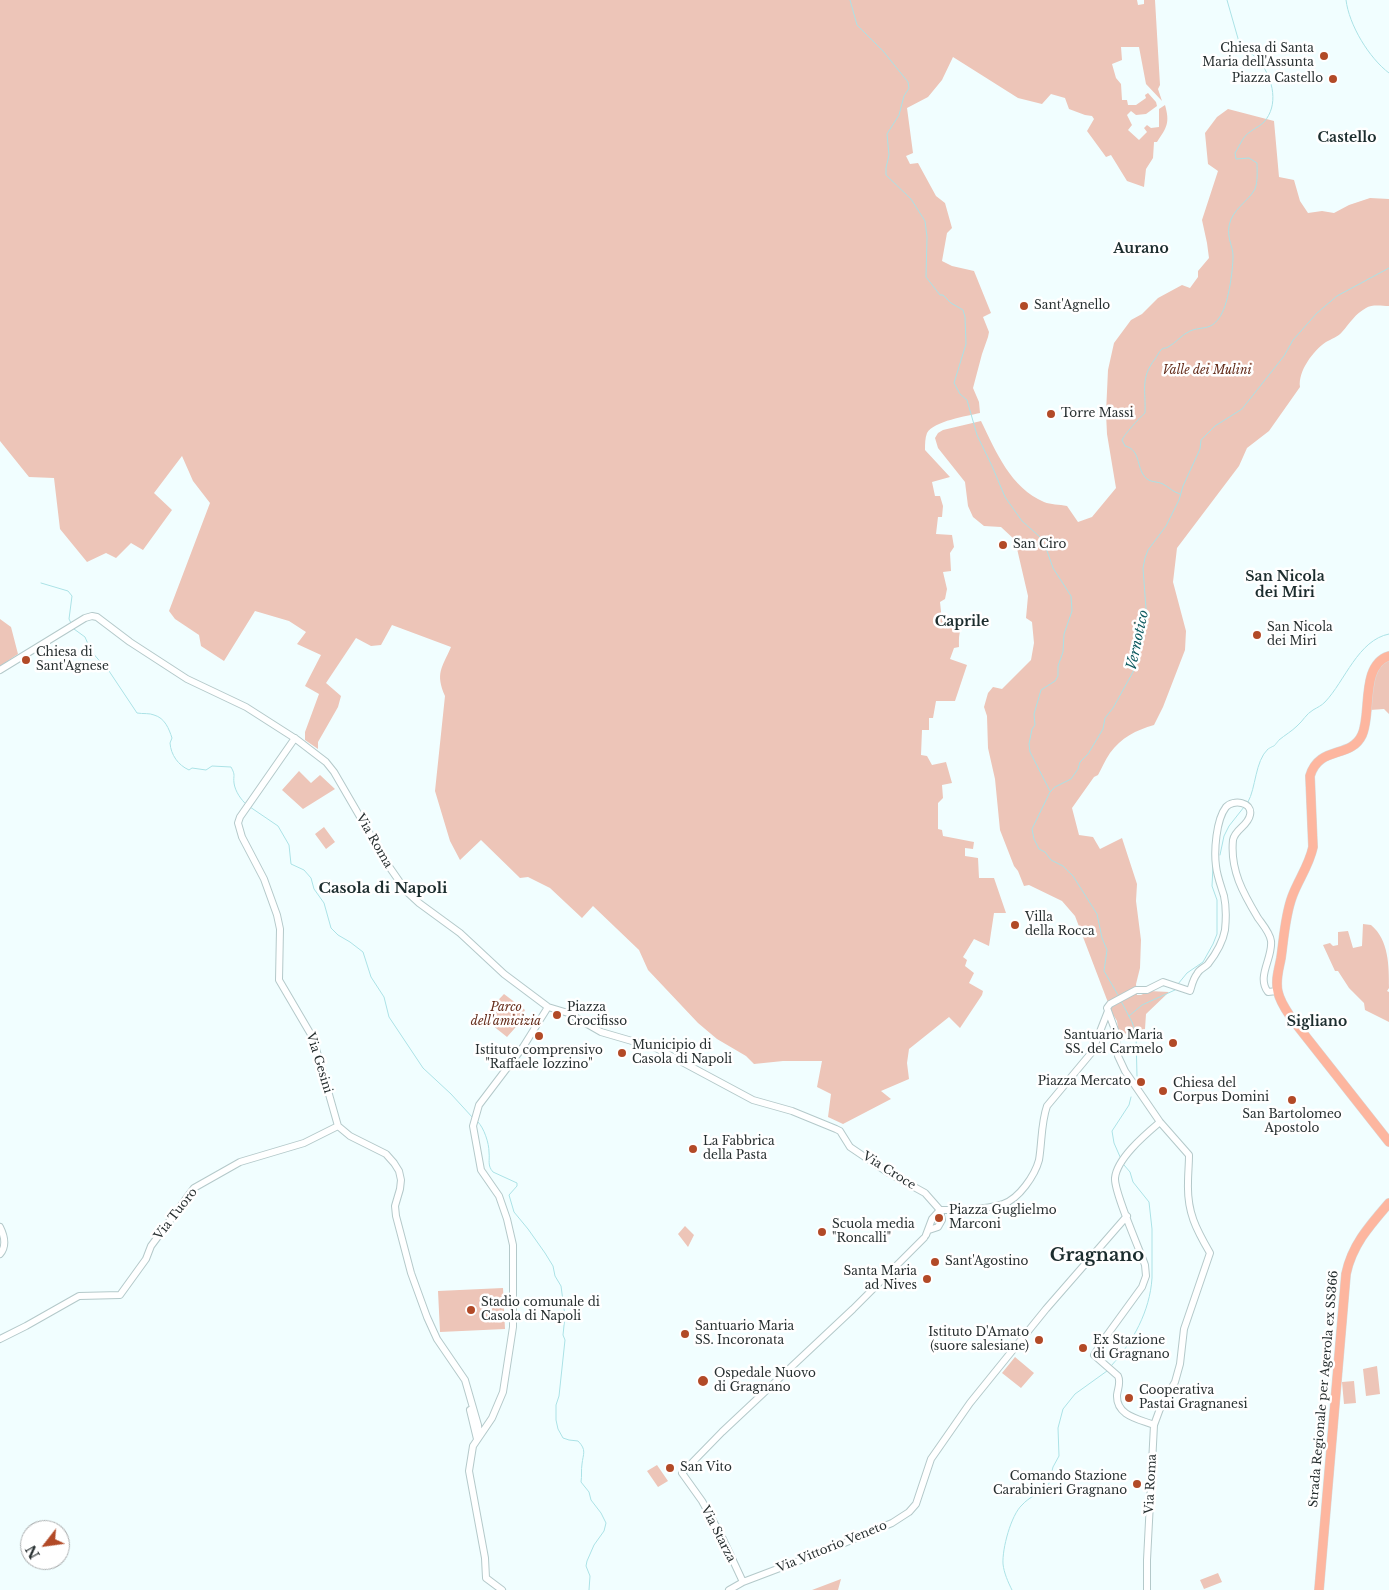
<!DOCTYPE html>
<style>
body{margin:0}
#map{position:relative;width:1389px;height:1590px;overflow:hidden;background:#f1feff;font-family:"Libre Baskerville",serif}
canvas{display:block}
.north{position:absolute;left:20px;top:1520px;width:50px;height:50px;box-sizing:border-box;background:#fff;border:1px solid #a9acad;border-radius:50%;rotate:240deg;font-size:14px;font-weight:700;line-height:20px;text-align:center;color:#283031}
.north::after{content:'';display:block;margin:auto;width:18px;height:22px;background:#b24a27;clip-path:polygon(50% 0,100% 100%,50% 72%,0 100%)}
</style>
<div id="map">
<canvas width="1389" height="1590"></canvas>
<div class="north">N</div>
</div>
<script>
const ctx = document.querySelector('canvas').getContext('2d');
ctx.lineJoin = 'round';
function fill(path, color) { ctx.fillStyle = color; ctx.fill(path, 'evenodd'); }
function trace(path, color, width, dash) { ctx.strokeStyle = color; ctx.lineWidth = width; ctx.lineCap = dash ? 'butt' : 'round'; ctx.setLineDash(dash || []); ctx.stroke(path); }
function label(font, color, halo, rows, align = 'center') {
  ctx.font = font + ' "Libre Baskerville",serif'; ctx.lineWidth = 5; ctx.setLineDash([]); ctx.textBaseline = 'middle'; ctx.strokeStyle = halo; ctx.fillStyle = color; for (const [text, x, y, turn = 0] of rows) {
    ctx.save(); ctx.translate(x, y); ctx.rotate((+turn || 0) * Math.PI / 180); ctx.textAlign = isNaN(turn) ? turn : align; if (halo) ctx.strokeText(text, 0, 0); ctx.fillText(text, 0, 0); ctx.restore();
  }
}
fill(new Path2D(`
 M0,0H1137L1138,5L1144,4V0H1155L1160,85L1158,89L1162,101L1146,84L1139,47H1121L1122,60L1112,64L1116,78L1121,84L1122,100H1127L1128,105H1136L1146,98L1145,95L1148,93L1156,102L1157,106L1146,114L1136,115L1131,111L1127,115L1132,125L1128,130L1139,140L1147,132L1144,128L1147,125L1151,128L1159,127V109L1165,105C1170,123 1167,127 1157,142H1154L1153,158L1146,169L1144,187L1127,181L1111,155L1106,157L1087,131L1094,119L1092,116L1085,115L1069,109L1065,98L1051,94L1042,104L1018,98L953,57L942,80L928,97L907,108L913,153L906,156L910,164L918,163L936,196L945,203L952,228L947,233L942,261L952,266L974,271L991,313L983,317L989,332L988,337L982,354L973,388L979,402L980,413C967,416 934,421 927,433C925,438 925,444 925,450L950,477L932,482L935,496H940L943,506L942,517H938L936,534L952,535L954,547L950,553L951,571L943,572L947,589L945,599L940,602L942,621L967,618L966,624C958,629 959,638 959,647L954,648L950,659L967,665L955,701H936L933,718H929V730H922L921,755L927,756L932,765L946,762L952,783L942,785L943,798L938,803V829L942,830L943,836L974,842L973,849L965,848V856L978,858L979,878H994L1006,913H994L989,946L974,939L963,957L967,960L965,966L974,973L969,983L983,991L982,995L960,1028L949,1017L909,1049L907,1063L909,1079L881,1091L891,1099L843,1124L828,1117L831,1094L817,1087L822,1061H783L754,1064L746,1056L717,1039L698,1023L648,970L639,950L593,906L582,918L550,888L528,877L520,878L481,840L460,860L450,841L435,791L445,696C435,673 442,668 451,647L392,625L381,645L371,646L356,638L326,683L341,696L338,707L318,742V749L305,740V732L319,694L305,686L321,655L297,644L306,632L289,621L255,611L224,661L201,646L199,635L175,619L169,611L210,503L193,481L182,456L154,493L172,510L143,550L131,543L116,558L106,553L87,562L60,529L54,478L29,477L0,441Z
 M1228,109L1274,121L1279,177L1294,180L1300,201L1308,213L1322,211L1334,213L1349,205L1370,198L1389,199V306C1382,306 1372,304 1366,308C1355,314 1350,323 1342,332C1338,337 1331,339 1326,342C1313,351 1298,371 1300,387L1269,431L1247,448L1239,466L1177,548L1173,582L1186,631L1185,650L1163,707L1154,725C1136,730 1121,738 1110,753C1105,760 1102,768 1098,775L1094,777L1072,808L1079,835L1093,837L1100,849L1122,838L1137,884L1136,901L1141,940L1140,968L1136,984L1137,995H1141L1149,991L1169,992L1146,1014L1145,1029L1119,1035L1117,1021L1112,1013L1075,916L1062,901L1029,885L1024,886L1018,871L1014,866L1000,830L995,779L988,748L987,716L984,707L988,693L993,687L1002,689L1031,660L1034,643L1032,622L1026,618L1028,596L1015,540L1001,527L984,526L973,517L968,506L965,482L938,448L935,438L938,433L943,430L981,421C996,452 1011,488 1044,502C1051,505 1059,504 1067,506L1078,522L1092,517L1116,488L1107,434L1106,413L1108,370L1114,343L1131,320L1142,314L1158,298L1182,285L1190,288L1198,277V271L1209,258L1207,243L1202,220L1218,171L1208,164L1205,133L1217,117Z
 M0,619L11,627L18,654L0,666Z
 M1389,659V714L1384,709L1370,710C1369,688 1371,673 1389,659Z
 M299,771L311,783L320,775L335,789L303,809L282,790Z
 M324,827L335,842L326,849L315,834Z
 M1363,924L1371,925C1389,940 1389,966 1389,988L1387,991L1389,992V1022L1365,1010L1364,1003L1349,988L1338,971H1335L1323,945L1330,943L1333,946L1338,945V932L1348,931L1353,948L1362,946Z
 M504,994L525,1010L521,1017L523,1019L507,1037L482,1017Z
 M685,1226L694,1235L688,1247L678,1234Z
 M503,1288L505,1329L440,1332L438,1291Z
 M1015,1357L1034,1373L1021,1388L1002,1373Z
 M1377,1366L1380,1394L1366,1396L1363,1369Z
 M1354,1381L1356,1403L1344,1404L1342,1382Z
 M657,1465L668,1481L658,1487L647,1471Z
 M1218,1573L1222,1582L1204,1589L1200,1580Z
 M841,1579L838,1590H812Z`), '#edc5b8');
trace(new Path2D(`
 M850,0L857,25L883,51L908,82L909,88L904,96L899,115L887,134L889,155L886,168V175L911,199L925,221L927,237L926,277L940,295H943L951,303L963,310L965,317L966,344L954,383L960,394L967,400L977,435L992,466L1005,497L1022,521L1040,537L1046,548L1053,568L1071,596L1072,611L1064,634L1063,652L1058,666V676L1055,681L1041,690L1034,714L1035,725L1032,729L1029,744L1030,752L1050,791
 M1346,0C1349,25 1369,58 1389,73
 M1180,494C1173,492 1170,488 1163,484C1157,481 1150,483 1145,477C1136,467 1141,450 1125,446L1122,440C1124,435 1139,418 1145,413C1146,391 1140,378 1155,359C1157,356 1159,352 1161,350C1164,347 1165,349 1168,347C1176,343 1181,335 1190,331C1202,326 1210,331 1219,318C1228,307 1233,271 1233,256C1233,246 1227,239 1229,226C1232,209 1248,202 1255,189C1258,181 1257,171 1257,163L1249,158L1236,159L1235,153C1238,148 1240,144 1243,139C1248,131 1258,128 1264,122C1279,105 1273,80 1261,63C1255,54 1244,51 1239,42L1227,0
 M41,583L68,591L72,596L69,619L71,623
 M74,629L85,637L91,651L104,666L107,668L137,713C143,714 150,713 154,715C165,718 169,729 172,738L170,743C171,755 178,765 189,770L192,768L206,770L212,766L231,767C236,776 233,775 234,783C235,791 241,800 247,805
 M1248,802C1256,788 1255,761 1268,749C1268,749 1273,746 1274,746C1275,745 1279,740 1279,740C1285,735 1292,731 1297,726C1303,721 1306,714 1313,710C1318,707 1321,706 1325,702C1345,681 1358,640 1389,634
 M250,807L278,826L289,845L291,864L304,870L311,878L314,889L324,903L331,928L338,935L350,942L363,952L371,977L384,997L389,1017L423,1068L451,1094L473,1118
 M1220,855L1224,836L1229,826L1244,807
 M1178,984L1187,973L1203,962L1213,944L1217,934V900L1212,886L1213,866
 M1118,995L1104,971L1107,950L1102,938L1097,914L1073,876L1063,866L1051,860L1045,852L1039,849L1034,839L1032,829L1050,792L1055,787L1071,779L1078,769L1080,762L1088,754L1103,729L1105,718L1113,708L1133,672L1136,662L1137,645L1146,609L1143,568L1145,558L1148,550L1166,526L1179,500L1183,486L1200,449L1201,440L1215,426L1242,409L1284,356L1293,340L1317,313L1337,296L1389,268
 M1121,1001L1132,1022L1136,1034L1137,1076
 M1129,1016L1142,1005L1175,990
 M478,1122C484,1128 489,1143 489,1152C490,1161 487,1165 493,1172L517,1183V1186L509,1195L514,1212L528,1229L545,1253L553,1266L555,1276L561,1286L565,1316L563,1335L565,1340L559,1396L556,1405V1420L558,1429L563,1438L569,1440L578,1441C587,1450 583,1454 582,1464C581,1470 582,1476 581,1482L589,1492L591,1500L601,1513L606,1523L604,1531L594,1545L587,1561L586,1566L590,1576L589,1590
 M1121,1159L1114,1143L1112,1131L1129,1105L1131,1097
 M1111,1366C1133,1342 1150,1311 1152,1278V1229L1149,1202L1133,1182L1130,1172L1124,1165
 M1012,1590C1008,1582 1004,1573 1003,1564C1002,1549 1011,1515 1022,1505C1029,1497 1040,1493 1048,1487L1053,1467L1059,1456L1058,1428L1063,1409L1075,1394L1107,1371`), '#abe2e6', 1);
const minor = new Path2D(`
 M0,670L85,618L92,616L97,617L130,642L187,679L246,707L296,739L326,762L334,772L388,865L406,891L419,903L460,933L504,974L548,1007L568,1013L601,1032L656,1048L753,1100L792,1111L836,1129L840,1131L850,1147L887,1172L925,1193L940,1210H954
 M295,738L240,817L238,823L242,837L264,879L277,915L280,929L279,980L313,1038L338,1126L350,1136L386,1154L394,1163L399,1171L401,1180L400,1189L395,1206L396,1216L411,1273L427,1317L437,1339L465,1380L478,1425L479,1436
 M965,1210C977,1209 991,1208 1003,1204C1019,1199 1035,1175 1039,1160C1042,1142 1041,1123 1047,1106L1092,1052L1108,1011
 M0,1227C4,1235 7,1246 0,1254
 M926,1235L932,1219L940,1210L942,1220L938,1227L929,1230
 M0,1339L26,1326L79,1296L120,1295L146,1259L151,1246L194,1188L240,1162L304,1143L338,1126
 M470,1410L477,1439
 M1154,1425C1139,1419 1116,1416 1117,1395C1118,1388 1121,1382 1118,1376L1094,1355L1102,1342L1142,1287L1146,1276L1145,1265C1139,1248 1114,1192 1115,1178C1117,1158 1146,1134 1160,1122
 M743,1582L830,1549L892,1523L909,1512L916,1504L931,1459L970,1403L1046,1309L1127,1216
 M502,1590L486,1578L485,1558L469,1471L473,1446L492,1418L503,1392L513,1327V1245L507,1219L499,1196L481,1170L473,1126L479,1105L523,1047L548,1007
 M729,1590L743,1582L722,1537L702,1501L682,1473L722,1432L853,1309L924,1238
 M1147,1590V1560L1154,1425L1161,1406L1175,1382L1180,1364L1184,1329L1210,1253C1196,1229 1187,1212 1188,1183C1188,1173 1189,1165 1189,1155L1160,1122L1125,1071L1118,1056L1115,1030L1107,1008L1110,1004L1136,990H1147L1163,982L1190,991C1192,985 1193,979 1197,974C1199,969 1204,968 1208,964C1215,955 1223,941 1225,930C1226,920 1226,905 1224,896C1221,886 1217,876 1216,866C1214,851 1216,820 1226,807C1233,799 1253,802 1250,815C1248,826 1235,829 1233,840C1230,870 1243,893 1258,918C1263,925 1270,933 1271,941C1273,958 1256,977 1268,992L1277,991`);
const major = new Path2D(`
 M1389,656C1360,665 1372,714 1362,735C1351,759 1319,745 1310,776L1313,847C1309,866 1298,880 1292,897C1285,916 1284,937 1281,958C1279,969 1275,980 1278,992C1280,1002 1286,1010 1292,1019L1389,1142
 M1319,1590L1346,1274C1352,1245 1370,1225 1389,1203`);
trace(minor, '#b4c9ca', 8);
trace(major, '#d8dada', 10);
trace(minor, '#fff', 6);
trace(major, '#fdb69f', 9);
for (const [x, y, r, color] of [
 [1324,56,5,"#b24a27"],
 [1333,79,5,"#b24a27"],
 [1024,306,5,"#b24a27"],
 [1051,414,5,"#b24a27"],
 [1003,545,5,"#b24a27"],
 [1257,635,5,"#b24a27"],
 [26,660,5,"#b24a27"],
 [1015,925,5,"#b24a27"],
 [557,1015,5,"#b24a27"],
 [539,1036,5,"#b24a27"],
 [1173,1043,5,"#b24a27"],
 [622,1053,5,"#b24a27"],
 [1141,1082,5,"#b24a27"],
 [1163,1091,5,"#b24a27"],
 [1292,1100,5,"#b24a27"],
 [693,1149,5,"#b24a27"],
 [939,1218,5,"#b24a27"],
 [822,1232,5,"#b24a27"],
 [935,1262,5,"#b24a27"],
 [927,1279,5,"#b24a27"],
 [471,1310,5,"#b24a27"],
 [685,1334,5,"#b24a27"],
 [1039,1340,5,"#b24a27"],
 [1083,1348,5,"#b24a27"],
 [703,1381,6,"#b24a27"],
 [1129,1398,5,"#b24a27"],
 [670,1468,5,"#b24a27"],
 [1137,1484,5,"#b24a27"]
]) { const dot = new Path2D(); dot.arc(x, y, r, 0, 2 * Math.PI); ctx.fillStyle = color; ctx.fill(dot); trace(dot, '#fff', 2); }
label('12px', '#283031', '#fff', [
 ["Chiesa di Santa",1314,49,"right"],
 ["Maria dell'Assunta",1314,63,"right"],
 ["Piazza Castello",1323,79,"right"],
 ["Sant'Agnello",1034,306],
 ["Torre Massi",1061,414],
 ["San Ciro",1013,545],
 ["San Nicola",1267,628],
 ["dei Miri",1267,642],
 ["Chiesa di",36,653],
 ["Sant'Agnese",36,667],
 ["Villa",1025,918],
 ["della Rocca",1025,932],
 ["Piazza",567,1008],
 ["Crocifisso",567,1022],
 ["Santuario Maria",1163,1036,"right"],
 ["SS. del Carmelo",1163,1050,"right"],
 ["Municipio di",632,1046],
 ["Casola di Napoli",632,1060],
 ["Istituto comprensivo",539,1051,"center"],
 ["\"Raffaele Iozzino\"",539,1065,"center"],
 ["Piazza Mercato",1131,1082,"right"],
 ["Chiesa del",1173,1084],
 ["Corpus Domini",1173,1098],
 ["San Bartolomeo",1292,1115,"center"],
 ["Apostolo",1292,1129,"center"],
 ["La Fabbrica",703,1142],
 ["della Pasta",703,1156],
 ["Piazza Guglielmo",949,1211],
 ["Marconi",949,1225],
 ["Scuola media",832,1225],
 ["\"Roncalli\"",832,1239],
 ["Sant'Agostino",945,1262],
 ["Santa Maria",917,1272,"right"],
 ["ad Nives",917,1286,"right"],
 ["Stadio comunale di",481,1303],
 ["Casola di Napoli",481,1317],
 ["Santuario Maria",695,1327],
 ["SS. Incoronata",695,1341],
 ["Istituto D'Amato",1029,1333,"right"],
 ["(suore salesiane)",1029,1347,"right"],
 ["Ex Stazione",1093,1341],
 ["di Gragnano",1093,1355],
 ["Ospedale Nuovo",714,1374],
 ["di Gragnano",714,1388],
 ["Cooperativa",1139,1391],
 ["Pastai Gragnanesi",1139,1405],
 ["San Vito",680,1468],
 ["Comando Stazione",1127,1477,"right"],
 ["Carabinieri Gragnano",1127,1491,"right"]
], 'left');
label('italic 12px', '#652d1b', '#fff', [
 ["Valle dei Mulini",1207,371],
 ["Parco",506,1008],
 ["dell'amicizia",506,1022]
]);
label('12px', '#283031', '#fff', [
 ["Via Roma",374,841,60],
 ["Via Gesini",319,1063,73],
 ["Via Croce",889,1171,32],
 ["Via Tuoro",176,1214,-52],
 ["Strada Regionale per Agerola ex SS366",1324,1389,-85],
 ["Via Roma",1151,1484,-87],
 ["Via Starza",718,1534,63],
 ["Via Vittorio Veneto",832,1547,-22]
]);
label('bold 14px', '#1c2d2e', '#fff', [
 ["Castello",1347,138],
 ["Aurano",1141,249],
 ["San Nicola",1285,577],
 ["dei Miri",1285,593],
 ["Caprile",962,622],
 ["Sigliano",1317,1022]
]);
label('italic 14px', '#105c61', '#fff', [
 ["Vernotico",1138,640,-78]
]);
label('bold 15px', '#1c2d2e', '#fff', [
 ["Casola di Napoli",383,889]
]);
label('bold 18px', '#1c2d2e', '#fff', [
 ["Gragnano",1097,1256]
]);
</script>
